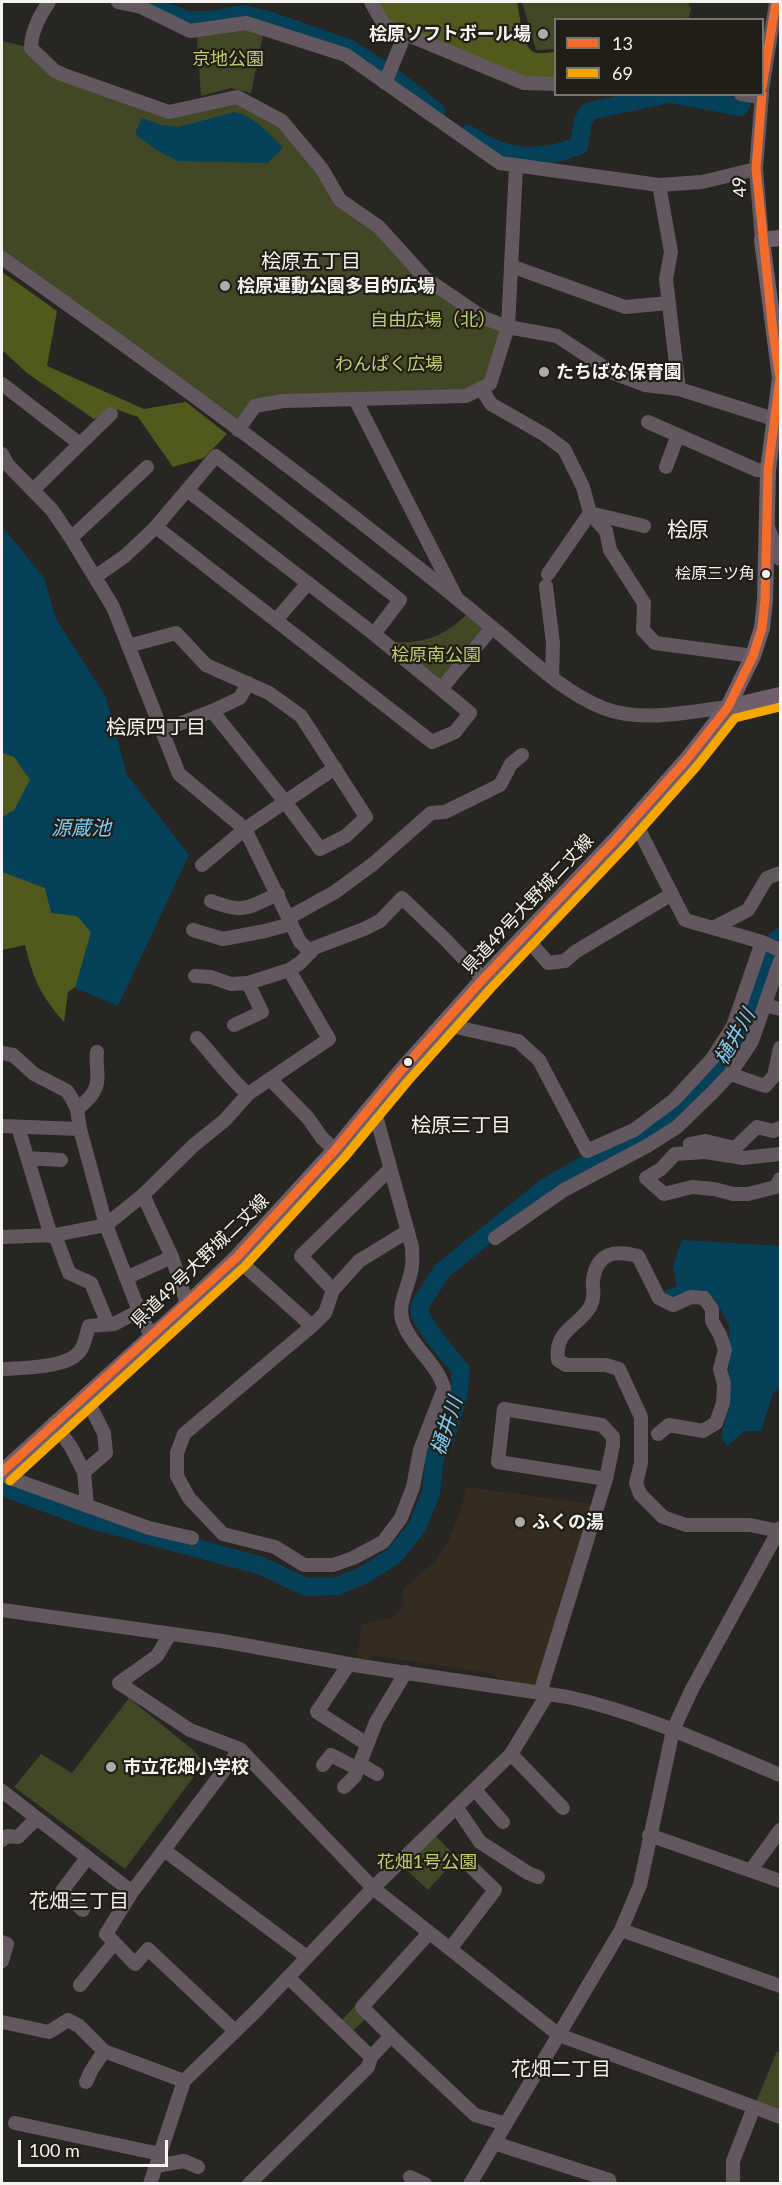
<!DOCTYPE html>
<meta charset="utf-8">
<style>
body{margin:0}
#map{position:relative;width:782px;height:2185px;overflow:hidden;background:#282623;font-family:Lato,sans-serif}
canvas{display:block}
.frame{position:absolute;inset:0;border:3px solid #f6f4f0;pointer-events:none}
.legend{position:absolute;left:554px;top:18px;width:210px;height:78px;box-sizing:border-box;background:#211e17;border:2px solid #76746e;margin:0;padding:8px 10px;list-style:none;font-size:18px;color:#f6f4f0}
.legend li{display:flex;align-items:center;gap:12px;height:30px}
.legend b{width:30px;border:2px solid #76746e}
.scale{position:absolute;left:18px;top:2140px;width:150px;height:27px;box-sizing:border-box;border:3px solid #f6f4f0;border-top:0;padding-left:8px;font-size:18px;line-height:21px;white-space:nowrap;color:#f6f4f0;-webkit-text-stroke:4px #211e17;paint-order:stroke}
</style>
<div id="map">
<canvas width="782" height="2185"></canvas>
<div class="frame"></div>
<ul class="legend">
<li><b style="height:8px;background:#f36c2b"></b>13</li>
<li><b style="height:8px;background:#f7a600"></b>69</li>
</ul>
<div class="scale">100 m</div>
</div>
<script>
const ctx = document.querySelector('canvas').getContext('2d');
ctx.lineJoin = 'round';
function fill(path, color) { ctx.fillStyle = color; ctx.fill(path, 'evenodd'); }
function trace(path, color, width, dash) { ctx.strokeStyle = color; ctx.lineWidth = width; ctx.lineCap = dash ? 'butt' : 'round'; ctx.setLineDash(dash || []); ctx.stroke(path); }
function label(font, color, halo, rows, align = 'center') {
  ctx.font = font + ' Lato,"Noto Sans JP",sans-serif'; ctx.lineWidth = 4.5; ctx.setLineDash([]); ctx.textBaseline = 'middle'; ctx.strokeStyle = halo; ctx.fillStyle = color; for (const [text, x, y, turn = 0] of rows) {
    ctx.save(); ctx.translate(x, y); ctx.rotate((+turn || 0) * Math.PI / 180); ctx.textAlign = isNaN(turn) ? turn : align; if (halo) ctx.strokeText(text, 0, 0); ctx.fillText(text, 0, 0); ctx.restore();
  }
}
fill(new Path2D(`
 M466,1487L591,1504L538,1689L513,1685L488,1673L372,1655L370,1661L357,1660L362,1624L392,1618L405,1605L402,1590L433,1563L446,1546L461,1511Z`), '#352c1f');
fill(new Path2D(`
 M522,2H688L691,9L689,17L683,19L556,20L555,49L536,50Z
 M241,27L263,35L251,93L231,88L201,96L197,36Z
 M2,41L31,48L55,71L169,111L237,97L282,121L340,200L425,278L508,327L490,384L466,396L255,406L238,430L2,266Z
 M466,615L483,628L439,683L391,642C423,644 443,637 466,615Z
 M129,1698L193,1750L204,1763L125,1869L14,1787L41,1754L72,1773Z
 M432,1832L457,1858L428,1890L399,1863Z
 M358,2003L370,2015L348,2035L337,2025Z
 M777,2051L780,2052V2117L754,2107Z`), '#424726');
fill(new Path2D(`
 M379,2H517C520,14 522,51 536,53C542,54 550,52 555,52V80L528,79L389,23Z
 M2,272L57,311L47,366L144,409L186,402L227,434L204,458L173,467L138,417L115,409L94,419L27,373L2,350Z
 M2,747L22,752L39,782L2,826Z
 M2,862C42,880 71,900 100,934L86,979L68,992L64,1022C40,994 34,981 25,945L2,950Z`), '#52591d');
fill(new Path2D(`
 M234,112C254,116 268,133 283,147L268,163L178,161L158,151L135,134L142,118L161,125L179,127Z
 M2,526L44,578L56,619L106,697L127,775L189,855L118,1006L75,988L91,932L77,916L51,913L45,888L2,872V817L14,810L30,780L14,757L2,753Z
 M682,1240L780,1246V1387L773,1393L761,1431H745L727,1446L721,1436L728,1411L729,1324L714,1298L693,1291L667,1299L664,1291L677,1286L673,1266Z`), '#054158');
trace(new Path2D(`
 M148,5L187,20H210L242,14L265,19L348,48L388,73L436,111
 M670,94L740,107L746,94
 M468,134C505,160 538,161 579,146L583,121L589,111L669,94
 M2,1487L92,1520L262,1566L306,1587L337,1586L364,1575L394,1556L417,1527L431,1493L435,1456L446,1436L458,1398L461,1370L433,1336L420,1315V1305L442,1271L546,1187L666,1119L716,1070L752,1011L777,939L780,937`), '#054158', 18);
trace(new Path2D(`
 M49,2C40,15 31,31 31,48L55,71L64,75L169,112L237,97L282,121L322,169L340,200L379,227L425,278L484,318L508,327L557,336L613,373L645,385L679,389L774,419L780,423
 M118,2L141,7L190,31L246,23L346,55L500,163L659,185L702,182L756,169
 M371,2L384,25L524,83L556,84
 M385,83L405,34
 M762,90L776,2
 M741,94L761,97
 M762,94L756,169L762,240
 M659,185L671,252L666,279L679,389
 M2,258C134,351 265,446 391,546C428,575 464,604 500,634C532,661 564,692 603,708C642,723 687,712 728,707
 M511,266L625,307L669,303
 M2,384L80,444L33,490
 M481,388L491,404L545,435L564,449L583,487L590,513L644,526
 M355,399L455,595
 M648,422L757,470H768
 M238,430L255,406L283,401L466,396L490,384L508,327L516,166
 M80,444L111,414
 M2,454L8,465L52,510L71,538L113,607L179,774L245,829L300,942L311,952
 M666,467L678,435
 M187,490L374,634
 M768,527L780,559
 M153,530L216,456L400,600L374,634L441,689
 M71,538L147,467
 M548,574L590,513L606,531L610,550L644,603L643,630L655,643L753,656
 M95,577L125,556L156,527L432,742L455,732L470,713L441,689L492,628
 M546,586L553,643L552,678
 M276,620L308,583
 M128,646L176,633L206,665L269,693L301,716L366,817L346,836L320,849L286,803L212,711L161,731
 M212,711L240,698L248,683
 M634,820L685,920L762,942L780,950
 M202,865L245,829L335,768
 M211,901C244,914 247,908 278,894
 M288,918L335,892L373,864L431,813L445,812L500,785L511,764L522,755
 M713,928L748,910L767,878L780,873
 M193,930L223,939L265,931L291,924
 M524,935L548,963L565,961L575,952L672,894
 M195,976L211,977L231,984L248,983L289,970L300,963L314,948L364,929L380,921L402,898L445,939L483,979
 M765,1005L780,1009
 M443,1024L518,1041L539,1060L587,1151L634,1130L674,1100L712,1059L733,1026L762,942
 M234,1025L262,1012L248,983
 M197,1038C214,1056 229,1078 248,1094
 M2,1053L13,1055L34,1074L67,1091L72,1099L77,1109L80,1129L106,1225L139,1311
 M730,1074L765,1086L774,1076L780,1048
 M270,1079L308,1118L322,1138L335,1150
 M77,1109C83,1104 91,1098 94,1091C101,1080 95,1065 97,1052
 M2,1126L80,1129
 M18,1127L51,1236
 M690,1144L705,1141L735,1148L757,1127L773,1131L780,1128
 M780,1154L743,1158L706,1152L675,1154L661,1169L646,1178L664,1194L692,1187L714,1189L733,1194H748L776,1187L780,1179
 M27,1158L61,1160
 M143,1195L172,1257L187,1304
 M55,1235L69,1273L91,1283L108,1324
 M2,1237L55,1235L106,1225L143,1195L194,1145L225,1120L248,1094L329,1039L289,970
 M495,1238L564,1190L647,1146L677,1127L713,1092L730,1074L752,1041L780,961
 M236,1258L312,1326L184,1434L177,1453V1476L189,1498L223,1534L275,1547L304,1565H333L353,1558L383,1542L401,1518L413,1487L420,1450L444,1388C437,1363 412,1347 404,1325C395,1305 410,1286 412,1266C413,1260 412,1253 412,1247L373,1105
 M126,1278L172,1257
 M333,1290L301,1256L390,1169
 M312,1326L325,1313L333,1290L359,1261L408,1231
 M2,1369C21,1368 67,1368 79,1352C85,1346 86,1334 89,1326L114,1324L139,1311L151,1336
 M54,1423L71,1447L84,1472L87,1506
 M658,1434L669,1425L703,1431L716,1423L723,1403L724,1384L720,1369L725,1350L720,1335L712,1321V1309L704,1298L691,1297L673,1305L659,1298L638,1256C615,1250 597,1252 593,1280C592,1290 596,1295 590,1307C578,1327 554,1330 558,1360L566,1365H606L619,1369L641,1417V1463L636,1483L640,1494L663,1517L686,1525H750L779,1531
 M84,1472L106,1453L104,1433L85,1396
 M2,1475L149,1528L192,1538
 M2,1610L222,1641L360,1666L568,1697C642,1713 711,1746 780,1775
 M170,1634L157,1656L119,1683L190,1730L240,1749L373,1888L559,2035L754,2107L733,2161V2184
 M349,1664L317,1712L367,1744
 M540,1693L606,1479L613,1445V1437L602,1425L504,1409L498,1462L606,1479
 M511,1754L563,1808
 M360,1764L377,1774
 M323,1765L331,1755L358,1769
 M344,1787L355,1776L376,1722L406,1672
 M475,1790L503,1822
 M2,1791L132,1892L240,1749
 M457,1808L480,1842L528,1873L538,1877
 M649,1835L780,1881
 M2,1840L7,1836L18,1837L36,1819
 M164,1850L307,1957
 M751,1870L780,1830
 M132,1892L106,1934L135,1964L148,1949L235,2031
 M83,1910L62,1891L87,1858
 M621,1930L780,1986
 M2,1942L7,1944L2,1961
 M450,1949L495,1890L463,1859
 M288,1977L371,2057
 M80,1985L114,1943
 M2,2022L49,2032L68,2020L79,2026L104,2051
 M391,2036L475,2115L506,2124
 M184,2081L256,2011L373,1888L511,1754L547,1695
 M86,2082L91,2071L104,2051L184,2081L160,2154
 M754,2107L780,2117
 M15,2123L160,2154L150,2184
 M494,2143L609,2180L610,2184
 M156,2166L184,2161L198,2167
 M410,2177L425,2184
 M249,2184L368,2067L371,2057L391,2036L362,2007L429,1933
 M470,2184L621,1930L640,1885L673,1730L692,1689L780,1528`), '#645860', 14);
trace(new Path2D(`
 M728,707L780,695
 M2,1472L179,1312L236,1258L335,1150L399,1073L483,979L617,838L688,758L728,707L753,656L762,628L765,600L768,470L780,378L762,240L780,238`), '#6f5f6a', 16);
trace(new Path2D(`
 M762,87L776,2
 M2,1472L236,1258L335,1150L399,1073L483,979L617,838L688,758L728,707L753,656L762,628L765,600L768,470L780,378L773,332L756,169L762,94`), '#f36c2b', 9);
trace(new Path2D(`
 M10,1481L245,1266L344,1158L408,1081L492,987L626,846L697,766L735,718L780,707`), '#f7a600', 9);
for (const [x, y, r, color] of [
 [543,34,6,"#aeaca8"],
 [225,286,6,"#aeaca8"],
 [544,372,6,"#aeaca8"],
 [766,574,5,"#f6f4f0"],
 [408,1062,5,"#f6f4f0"],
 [520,1522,6,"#aeaca8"],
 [111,1767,6,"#aeaca8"]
]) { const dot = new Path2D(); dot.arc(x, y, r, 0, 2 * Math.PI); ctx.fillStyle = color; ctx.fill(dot); trace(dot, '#211e17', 2); }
label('16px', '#f6f4f0', '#211e17', [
 ["桧原三ツ角",755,574]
], 'right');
label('bold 18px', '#f6f4f0', '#211e17', [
 ["桧原ソフトボール場",531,34,"right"],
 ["桧原運動公園多目的広場",237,286],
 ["たちばな保育園",556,372],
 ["ふくの湯",532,1522],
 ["市立花畑小学校",123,1767]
], 'left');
label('18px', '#c0cd6d', '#211e17', [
 ["京地公園",228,59],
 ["自由広場（北）",433,320],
 ["わんぱく広場",389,364],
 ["桧原南公園",436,655],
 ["花畑1号公園",427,1862]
]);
label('18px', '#f6f4f0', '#211e17', [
 ["49",740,187,-94],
 ["県道49号大野城二丈線",528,904,-47],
 ["県道49号大野城二丈線",200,1261,-44]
]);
label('20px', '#f6f4f0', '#211e17', [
 ["桧原五丁目",311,262],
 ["桧原四丁目",156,728],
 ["桧原三丁目",461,1126],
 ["花畑三丁目",79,1902],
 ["花畑二丁目",561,2070]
]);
label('italic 20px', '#7ecef6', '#211e17', [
 ["源蔵池",81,829],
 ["樋井川",735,1037,-60],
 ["樋井川",447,1426,-72]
]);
label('21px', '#f6f4f0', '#211e17', [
 ["桧原",688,530]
]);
</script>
